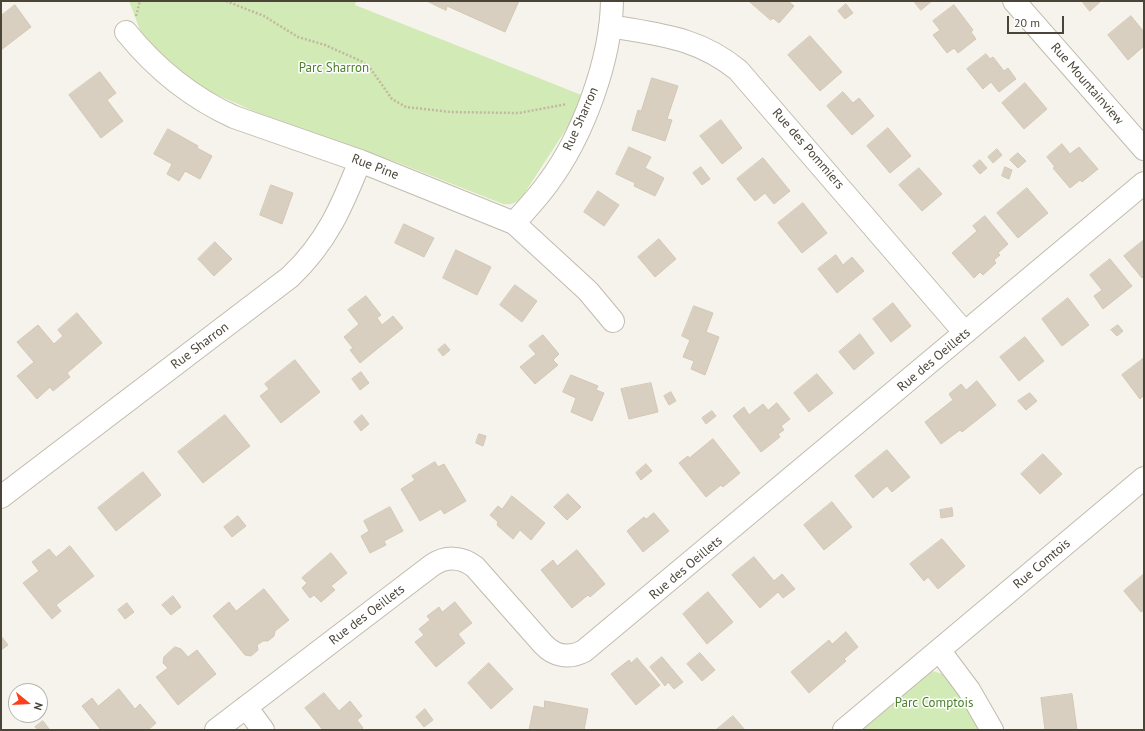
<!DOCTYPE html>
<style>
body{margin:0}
#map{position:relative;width:1145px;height:731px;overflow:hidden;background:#f6f3ec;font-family:"PT Sans",sans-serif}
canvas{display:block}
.frame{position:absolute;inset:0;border:2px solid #4b4439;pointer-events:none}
.north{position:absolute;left:8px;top:683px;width:40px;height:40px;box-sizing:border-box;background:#fff;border:1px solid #b7b4b0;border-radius:50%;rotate:108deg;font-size:11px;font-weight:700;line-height:16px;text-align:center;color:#4b4439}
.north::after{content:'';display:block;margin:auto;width:14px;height:18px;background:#fc3f1d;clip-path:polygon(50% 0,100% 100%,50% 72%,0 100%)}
.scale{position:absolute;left:1007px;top:16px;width:57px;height:18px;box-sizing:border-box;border:2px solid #4b4439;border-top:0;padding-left:5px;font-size:12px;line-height:14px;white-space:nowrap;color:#4b4439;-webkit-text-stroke:3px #fff;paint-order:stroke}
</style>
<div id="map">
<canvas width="1145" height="731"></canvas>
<div class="frame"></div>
<div class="north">N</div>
<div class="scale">20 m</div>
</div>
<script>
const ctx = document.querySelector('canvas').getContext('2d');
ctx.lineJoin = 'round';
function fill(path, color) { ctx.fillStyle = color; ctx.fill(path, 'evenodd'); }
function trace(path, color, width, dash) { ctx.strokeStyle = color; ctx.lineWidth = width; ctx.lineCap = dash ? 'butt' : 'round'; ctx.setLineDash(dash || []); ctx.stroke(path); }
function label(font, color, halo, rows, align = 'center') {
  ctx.font = font + ' "PT Sans",sans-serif'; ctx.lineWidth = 3; ctx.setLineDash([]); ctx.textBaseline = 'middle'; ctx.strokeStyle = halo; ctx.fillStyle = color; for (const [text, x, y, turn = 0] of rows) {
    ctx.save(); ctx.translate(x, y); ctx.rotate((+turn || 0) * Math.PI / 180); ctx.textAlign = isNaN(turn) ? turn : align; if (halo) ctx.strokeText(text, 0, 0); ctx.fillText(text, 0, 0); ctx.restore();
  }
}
fill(new Path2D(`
 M129,1H356L355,5L584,96L572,120L522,197C516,203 512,205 503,204L404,165L256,112L206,90L172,66L147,41L140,30Z
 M932,671L947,675L984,730H859L927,673Z`), '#d2eab5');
const building = new Path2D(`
 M427,1H519L505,32L447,6L446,10Z
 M749,1H788L794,6L779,23L773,18L771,20Z
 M914,1H932L921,10Z
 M1082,1H1101L1090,11Z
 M846,4L853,13L845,19L838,11Z
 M15,5L31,27L1,50V16Z
 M954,5L973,30L971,32L976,39L958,53L954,48L947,53L933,35L940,30L933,21Z
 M1131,16L1144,32V46L1128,60L1108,35Z
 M810,36L842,72L820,91L788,55Z
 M986,54L990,59L993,57L1004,71L1008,68L1016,79L999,92L991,82L983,89L967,69Z
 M100,72L116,93L107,100L123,121L101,138L69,95Z
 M652,78L678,86L667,119L672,120L665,141L632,130L638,110L641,111Z
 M1025,83L1047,109L1024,129L1002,103Z
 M843,92L853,103L859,98L874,116L852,135L827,106Z
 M721,120L742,148L722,164L700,136Z
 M888,128L911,156L890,173L867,146Z
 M168,129L198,146L197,148L212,156L200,179L185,171L179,181L167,174L172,164L154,154Z
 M1062,144L1070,154L1079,147L1098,169L1082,182L1080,180L1070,188L1053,168L1055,167L1047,157Z
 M629,147L651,157L645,168L664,178L655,196L634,186L635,183L616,174Z
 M997,149L1002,155L993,163L988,157Z
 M1018,153L1026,161L1018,168L1010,160Z
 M763,158L790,191L774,204L765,193L755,201L737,179Z
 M980,160L987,168L980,174L973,166Z
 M701,167L710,179L702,185L693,173Z
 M1005,167L1012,170L1009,179L1002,176Z
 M919,168L942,194L922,211L899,185Z
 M271,185L293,193L282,224L260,215Z
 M1027,188L1048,213L1018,238L997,213Z
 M598,191L619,205L604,226L584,212Z
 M803,203L827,233L802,253L778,223Z
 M985,216L1008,244L998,253L1000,255L994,260L996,263L983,275L980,272L974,278L952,253L977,231L973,226Z
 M404,224L434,238L424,257L395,243Z
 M659,239L676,259L655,277L638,257Z
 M1144,240V276L1142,278L1124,256Z
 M215,242L232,259L214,276L198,259Z
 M456,250L491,267L477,295L443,278Z
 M836,255L843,265L852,257L864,271L837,293L818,269Z
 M1110,259L1132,286L1103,309L1094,296L1102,290L1090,275Z
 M515,285L537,301L522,322L500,305Z
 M366,296L381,315L377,318L382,325L393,316L403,328L360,363L350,350L353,348L344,337L359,324L348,310Z
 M1068,298L1089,325L1062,346L1042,319Z
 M893,303L911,326L891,342L873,319Z
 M694,306L713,313L706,332L719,337L705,375L691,369L694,361L683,357L690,340L682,336Z
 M77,313L102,343L67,373L70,377L53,391L50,387L37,399L17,376L34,362L17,342L38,325L54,344L63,336L58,330Z
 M1118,325L1123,331L1117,336L1111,330Z
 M860,334L874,353L854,370L839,352Z
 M543,335L559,354L553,360L558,365L535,384L520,367L536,354L529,346Z
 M1025,337L1044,361L1019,381L1000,357Z
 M445,344L450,350L443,356L438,350Z
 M1144,358V395L1140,399L1122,375Z
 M295,360L320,392L281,423L260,396L269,389L265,384Z
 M361,372L369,383L360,390L352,379Z
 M817,374L833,393L809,412L794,393Z
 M571,375L598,386L596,390L604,393L592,421L571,412L576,398L563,392Z
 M977,381L996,405L962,432L960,430L941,444L925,422L953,400L949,394L961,384L966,390Z
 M651,383L658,412L629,419L621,389Z
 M671,392L676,401L669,405L664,396Z
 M1030,393L1037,401L1026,410L1018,401Z
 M777,403L790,419L781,426L784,430L778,434L780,437L761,452L733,416L744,407L749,415L763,404L768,410Z
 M712,411L716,416L706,424L702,418Z
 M225,415L250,446L203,483L178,452Z
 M362,415L369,424L361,431L354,422Z
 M479,434L486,436L483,446L476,443Z
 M713,439L740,473L723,487L721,485L706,497L679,463L688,456L689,458Z
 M887,450L910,477L892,492L887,486L873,498L855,476Z
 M1043,454L1062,474L1040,494L1021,474Z
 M435,462L438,467L444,464L466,501L444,514L441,509L420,521L401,489L415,480L412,476Z
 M646,464L652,471L641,480L636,473Z
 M143,472L161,495L116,531L98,508Z
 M568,494L581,507L567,520L554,507Z
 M512,496L545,523L531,540L520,530L513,539L497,525L498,522L490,515L498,506L502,509Z
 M832,502L852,527L824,550L804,525Z
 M390,507L403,531L384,541L386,545L370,553L361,536L369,531L364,521Z
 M952,508L953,516L941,518L940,510Z
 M654,513L669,531L643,552L627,531L644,517L646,519Z
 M238,516L246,526L232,537L224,527Z
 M942,539L965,566L938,589L928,577L924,581L910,564Z
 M70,546L94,576L56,605L61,611L52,619L23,583L39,571L32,562L49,549L56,557Z
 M577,550L605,584L590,597L588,595L572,608L541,570L553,560L557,566Z
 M331,553L347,573L331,586L335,590L321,602L314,595L310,598L302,588L307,583L302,578Z
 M754,557L774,581L782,574L795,589L783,598L778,592L760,608L732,575Z
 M1144,574V610L1141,612L1124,591Z
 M264,589L289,620L275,631L274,636L268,641H263L257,645L258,650L251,656L245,655L213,616L229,602L236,611Z
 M708,592L733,622L707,644L683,614Z
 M173,596L181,607L171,615L162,605Z
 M455,602L472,623L458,634L465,643L436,667L415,642L424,635L419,629L430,620L427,616L439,607L442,612Z
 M127,603L134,612L125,619L118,610Z
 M846,632L858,647L844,659L846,661L809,693L791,672L829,640L832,644Z
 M1,636L8,645L1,650Z
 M175,647L181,649L188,657L197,650L216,674L178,705L156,677L168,668L163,663L164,657Z
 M700,653L715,670L702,681L687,664Z
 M662,657L683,682L674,689L668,682L665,686L650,667Z
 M637,658L660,685L636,705L611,674L629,660L631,663Z
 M489,663L513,689L491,709L468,683Z
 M119,689L135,709L140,704L156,723L148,730H101L82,706L92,698L98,706Z
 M324,693L339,711L350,701L362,716L357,720L363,728L361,730H323L305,708Z
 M1072,694L1077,730H1045L1041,698Z
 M545,701L588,709L584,730H529L534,706L544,708Z
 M425,709L433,720L424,727L416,717Z
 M733,716L745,730H716Z
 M43,721L49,729L48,730H38L35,727Z`);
fill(building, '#d8cfc1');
trace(building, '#d3c7b4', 1);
const minor = new Path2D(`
 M1014,1L1144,149
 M610,26C660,35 697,37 738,70L965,333
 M126,32C156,69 190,97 234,117L360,161L514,223L588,291L613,321
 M514,223C526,210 538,197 548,183C583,136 611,60 612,1
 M1,497L290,277C327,242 342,206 360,161
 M939,650L969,690L992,730
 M246,707L263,730
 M216,730L431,566C445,556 461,556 475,567L543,644C554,656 569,659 584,651L1144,183
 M844,730L1144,478`);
trace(minor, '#c2bbae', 24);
trace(new Path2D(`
 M226,1L264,16L298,37L325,45L361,61L370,68L392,99L406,107L451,112L519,113L567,104
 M136,16L140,1`), '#c4b79f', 2.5, [2, 2]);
trace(minor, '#fff', 22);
label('13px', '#4a7f2a', '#fff', [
 ["Parc Sharron",334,68],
 ["Parc Comptois",934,703]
]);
label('13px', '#4b4439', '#fff', [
 ["Rue Mountainview",1087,84,49],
 ["Rue Sharron",581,119,-66],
 ["Rue des Pommiers",808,149,49],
 ["Rue Pine",375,167,21],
 ["Rue Sharron",200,346,-37],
 ["Rue des Oeillets",934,360,-40],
 ["Rue Comtois",1042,564,-40],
 ["Rue des Oeillets",686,568,-40],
 ["Rue des Oeillets",367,615,-37]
]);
</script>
